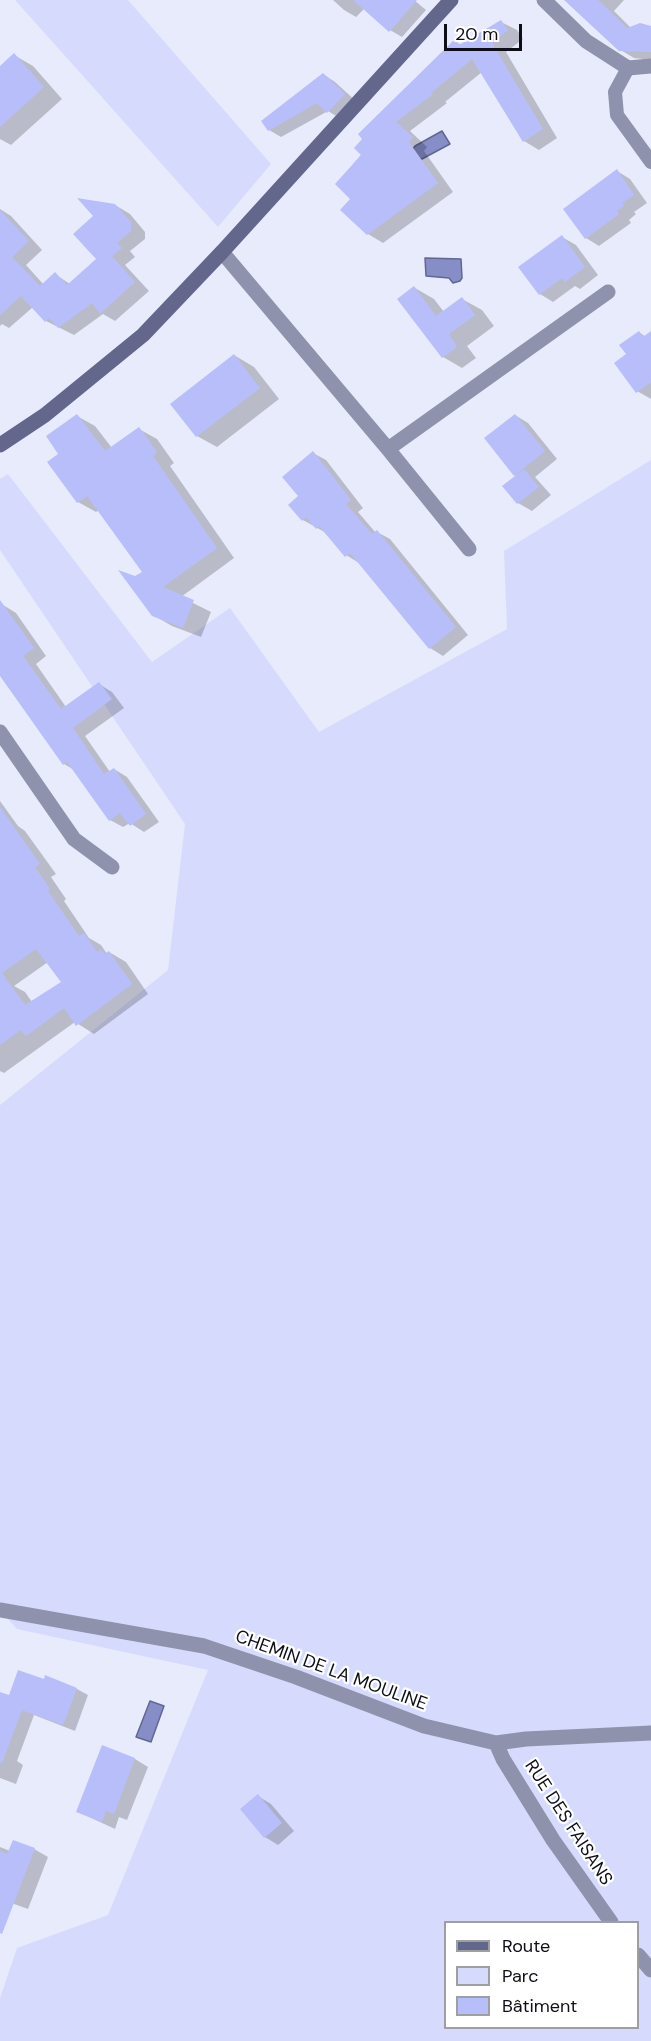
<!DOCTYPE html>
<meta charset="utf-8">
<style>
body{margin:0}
#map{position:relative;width:651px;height:2041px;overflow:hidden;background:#e8ebfb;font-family:"DM Sans",sans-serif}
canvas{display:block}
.legend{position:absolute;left:444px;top:1921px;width:195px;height:108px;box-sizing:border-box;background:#fff;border:2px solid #9e9fa2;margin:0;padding:8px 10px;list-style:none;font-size:18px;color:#0d0e17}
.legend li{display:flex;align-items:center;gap:12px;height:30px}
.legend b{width:30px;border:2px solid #9e9fa2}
.scale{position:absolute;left:444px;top:24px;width:78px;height:27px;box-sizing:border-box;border:3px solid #0d0e17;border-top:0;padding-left:8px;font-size:18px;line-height:21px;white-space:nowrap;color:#0d0e17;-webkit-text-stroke:4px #fff;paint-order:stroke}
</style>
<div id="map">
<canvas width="651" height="2041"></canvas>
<ul class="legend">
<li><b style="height:8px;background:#63678c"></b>Route</li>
<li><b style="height:16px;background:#d6dbfd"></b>Parc</li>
<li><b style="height:16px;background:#b7befa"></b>Bâtiment</li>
</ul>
<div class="scale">20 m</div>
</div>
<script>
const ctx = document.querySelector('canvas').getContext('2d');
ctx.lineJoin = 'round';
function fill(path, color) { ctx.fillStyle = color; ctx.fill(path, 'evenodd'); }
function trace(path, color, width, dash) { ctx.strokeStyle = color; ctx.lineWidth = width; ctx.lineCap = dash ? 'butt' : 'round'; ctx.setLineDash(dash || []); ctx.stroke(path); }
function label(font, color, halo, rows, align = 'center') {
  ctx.font = font + ' "DM Sans",sans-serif'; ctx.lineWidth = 4.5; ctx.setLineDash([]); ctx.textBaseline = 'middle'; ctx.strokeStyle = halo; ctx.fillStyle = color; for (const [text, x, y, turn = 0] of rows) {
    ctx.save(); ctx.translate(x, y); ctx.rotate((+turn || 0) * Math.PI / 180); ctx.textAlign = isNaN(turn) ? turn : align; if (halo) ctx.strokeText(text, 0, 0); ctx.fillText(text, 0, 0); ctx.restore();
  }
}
fill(new Path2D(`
 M15,0H128L271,164L218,227Z
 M651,460V2041H0V1998L17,1948L108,1915L208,1670L17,1629L0,1610V1105L168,970L185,824L0,550V479L8,474L152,662L230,608L319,732L507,629L504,551ZM446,1922H638V2028H446Z`), '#d6dbfd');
const water = new Path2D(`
 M442,131L450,144L422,159L418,158L413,149L415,146Z
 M425,258L461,259L462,278L460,281L453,283L449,278L426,276Z
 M150,1701L164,1706L151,1742L136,1737Z`);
fill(water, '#878dc6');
trace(water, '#626792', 1.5);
fill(new Path2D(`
 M333,0H414L426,10L402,37L390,30L365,8L356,17L344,10Z
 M566,0H624L614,11L631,28L651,27V60L634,58L619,49Z
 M501,22L517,30L523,39L506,52L557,138L539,150L524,141L482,72L445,102L447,103L410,131L427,147L424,151L453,192L383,243L368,234L352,199L337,184L455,41L461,45Z
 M14,55L33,66L62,99L11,145L0,139V68Z
 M323,74L335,82L357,102L341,119L328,111L281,137L269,130Z
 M617,171L630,179L647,203L634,212L636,214L629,220L631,223L599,246L586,238Z
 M115,205L130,214L145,232V239L130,251L135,257L125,265L149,291L115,321L103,314L74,335L46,321L33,307L9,328L2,324L0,326V209L11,216L42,250L26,265L44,285L55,274L70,284L98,259Z
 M562,237L576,245L598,275L580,289L575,286L553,302L540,294Z
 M415,288L434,299L444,312L462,299L482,310L494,326L467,346L476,358L462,368L443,357Z
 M639,332L646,337L651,333V399L637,391L628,355Z
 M234,355L254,367L279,399L217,447L197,436Z
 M515,415L528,423L557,459L535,477L551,495L532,511L518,503L517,476L515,475Z
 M77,416L95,426L112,448L139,429L157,439L174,463L170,466L234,558L181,597L211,612L201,637L172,626L153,615L136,578L144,572L99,510L96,512L78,502L60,454Z
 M313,453L326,460L363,508L358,512L376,533L377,532L390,539L468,635L443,656L430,648L359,563L346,555L328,534L303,520L300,497Z
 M0,603L16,613L46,656L36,664L66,707L99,684L112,692L124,708L85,736L110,772L114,769L127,777L159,822L144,832L130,823L123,827L110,820L76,771L64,764L0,667Z
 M0,801L18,826L25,831L56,874L51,877L66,899L64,901L89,938L101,945L107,954L109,952L126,962L148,994L94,1034L75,1022L4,1073L0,1071ZM48,962L63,982L32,1002L25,992L14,986Z
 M46,1677L77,1689L88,1695L75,1731L34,1715L17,1761L23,1765L16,1784L0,1778V1696L10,1697L45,1681Z
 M103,1747L135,1759L148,1767L127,1820L119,1817L115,1829L78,1812Z
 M258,1796L271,1804L294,1831L278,1845L265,1837Z
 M0,1847L10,1851L34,1849L48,1857L28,1909L0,1899Z`), '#0003');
fill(new Path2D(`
 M353,0H417L389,32Z
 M564,0H598L627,28L640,23L651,26V52L619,51Z
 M501,20L508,30L492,43L543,129L523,142L472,59L431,93L433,94L396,122L413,137L409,142L438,183L367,235L340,210L350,199L335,184L361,155L354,148L362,139L358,134L455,39L459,45Z
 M14,53L44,87L0,127V66Z
 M323,73L345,94L327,113L317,103L268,131L261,121Z
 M617,169L634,195L622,203L624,206L617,211L619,214L585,239L563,209Z
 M77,198L115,204L131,222V231L117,243L122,248L112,256L135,282L100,314L92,303L58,328L49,318L45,322L21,296L0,315V210L29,241L12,257L40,286L55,272L67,285L96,259L73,234L93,216Z
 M562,235L585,267L565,282L562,278L539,295L518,267Z
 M414,286L436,316L462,297L475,315L449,334L457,347L442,358L397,299Z
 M639,331L643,337L651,331V382L636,393L614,363L626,354L619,345Z
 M234,354L260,388L196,437L170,404Z
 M77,414L105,451L139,427L157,452L153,456L217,548L163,587L194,600L183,628L152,616L118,570L135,576L142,572L87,496L77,503L47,462L58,454L46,436Z
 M515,414L545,451L514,476L484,438Z
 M313,451L351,500L346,504L372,534L377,530L456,627L429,649L350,553L345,557L319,526L316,529L306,517L302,521L288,505L298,496L282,477Z
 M524,469L539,487L517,504L502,486Z
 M0,600L34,648L23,656L61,709L99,682L112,699L73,728L104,774L114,768L146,814L130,826L120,813L109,821L67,762L63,765L0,676Z
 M0,807L40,864L35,867L50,889L48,891L79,936L84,933L97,952L101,949L104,954L109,951L132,984L76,1026L64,1008L26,1036L21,1030L0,1045ZM36,949L61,982L25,1005L2,973Z
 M18,1670L44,1679L45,1675L77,1688L63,1725L22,1710L2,1763H0V1692L9,1695Z
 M102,1745L135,1758L114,1814L106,1811L102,1822L76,1812Z
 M258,1794L282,1823L264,1838L240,1809Z
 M13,1840L35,1848L2,1934L0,1933V1851L7,1854Z`), '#b7befa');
trace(new Path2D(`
 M628,68L615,92L617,115L651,162`), '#8f92ac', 14);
trace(new Path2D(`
 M544,0L586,41L628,68L651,66
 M222,252L388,449L469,549
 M388,449L608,292
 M0,732L74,839L112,867
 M0,1610L204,1646L296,1677L424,1726L496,1743L526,1739L651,1733
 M496,1743L503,1759L553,1840L611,1922
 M638,1955L651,1970`), '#8f92ac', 15);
trace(new Path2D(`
 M0,445L45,415L143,335L222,252L451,0`), '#63678c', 15);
label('18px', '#0d0e17', '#fff', [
 ["CHEMIN DE LA MOULINE",331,1671,20],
 ["RUE DES FAISANS",568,1823,57]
]);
</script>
